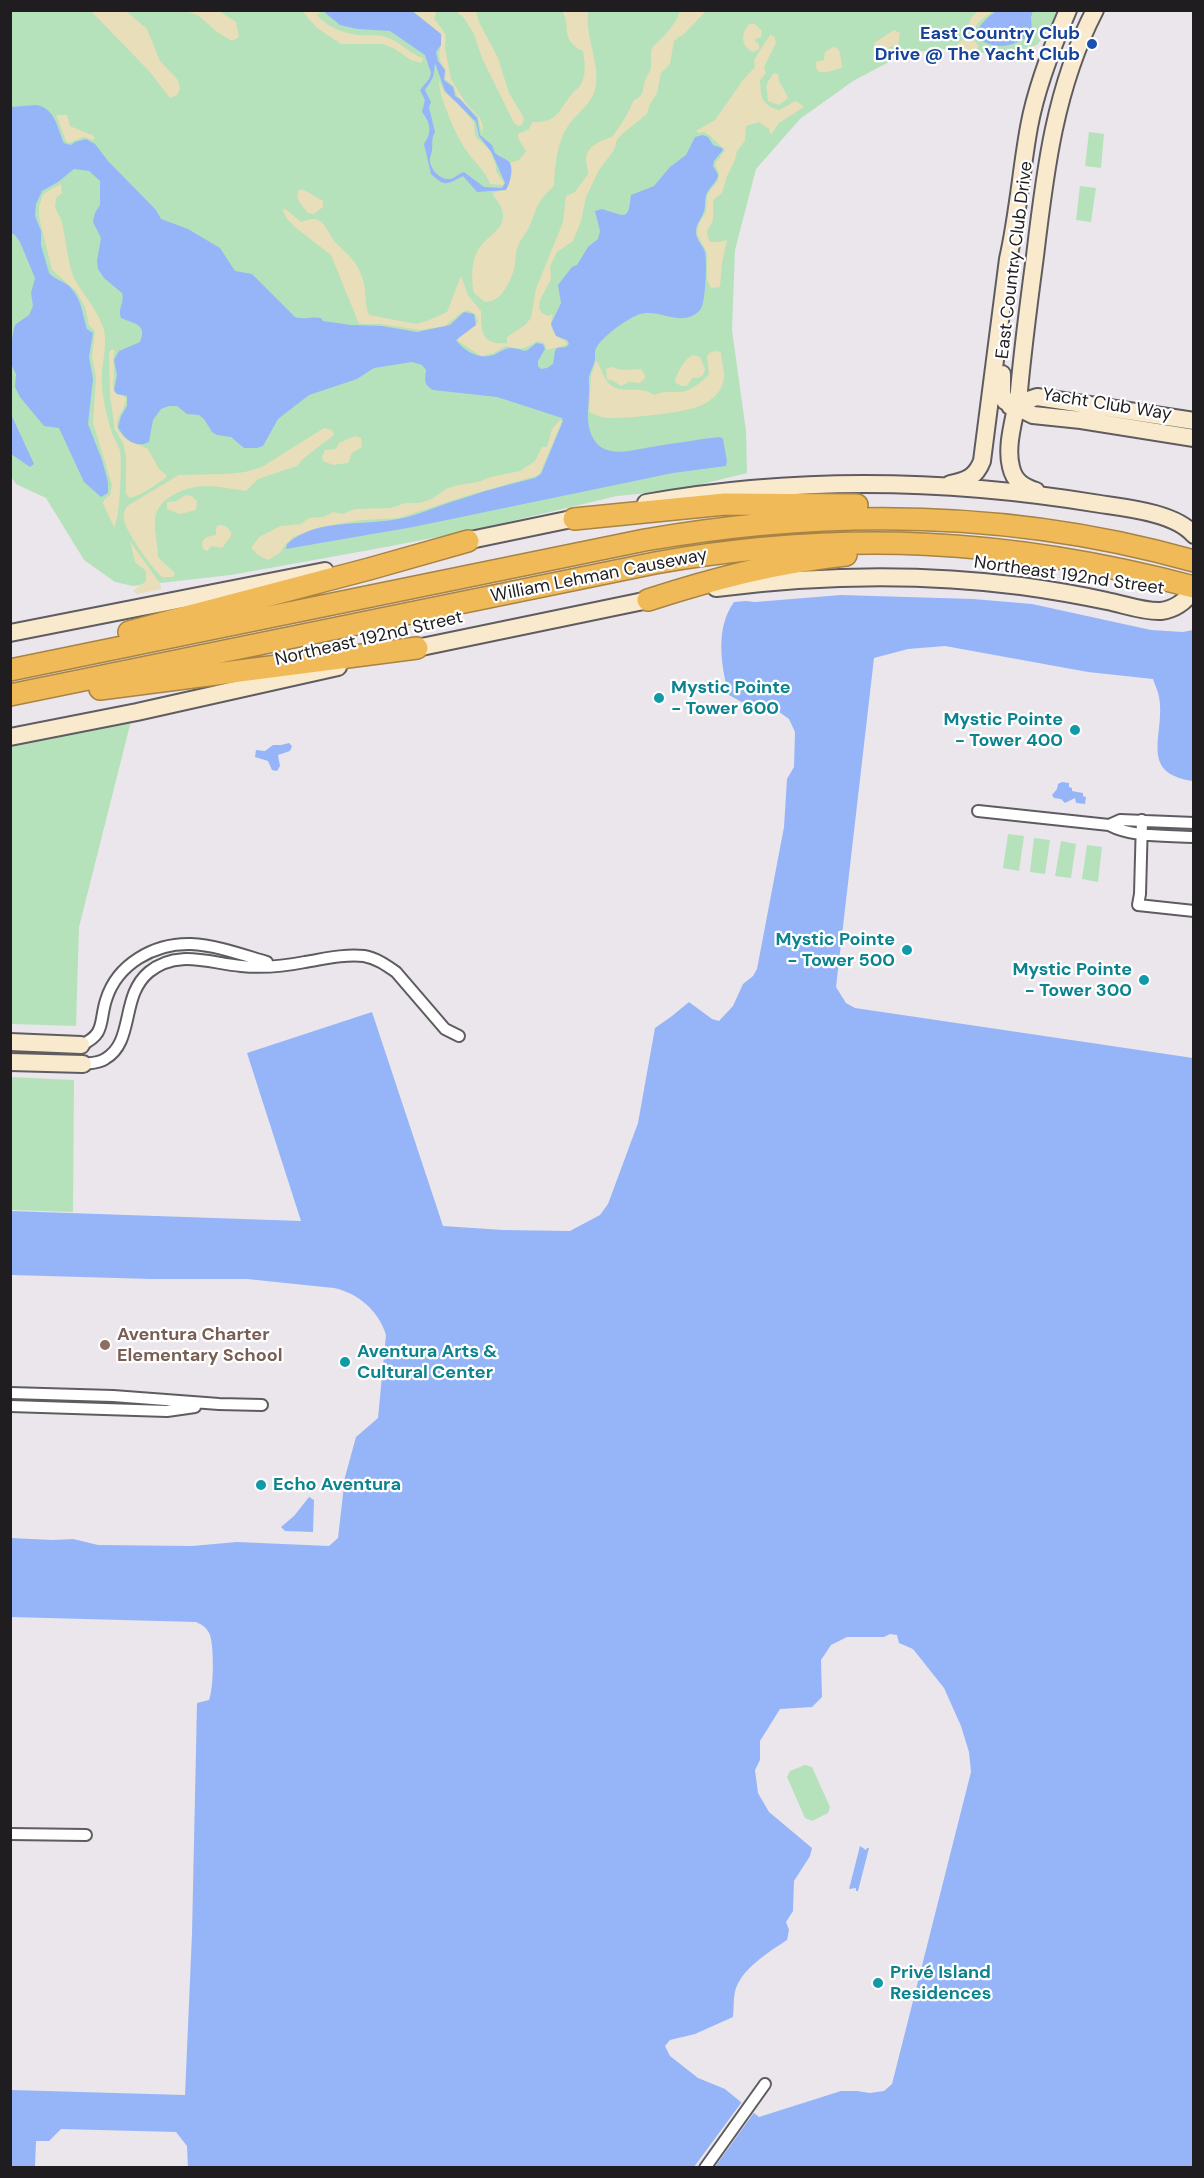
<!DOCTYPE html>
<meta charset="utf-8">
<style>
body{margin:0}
#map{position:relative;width:1204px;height:2178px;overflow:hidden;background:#eae6ec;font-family:"DM Sans",sans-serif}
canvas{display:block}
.frame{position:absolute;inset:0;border:12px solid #1f1d1f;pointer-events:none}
</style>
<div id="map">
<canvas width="1204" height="2178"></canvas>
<div class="frame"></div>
</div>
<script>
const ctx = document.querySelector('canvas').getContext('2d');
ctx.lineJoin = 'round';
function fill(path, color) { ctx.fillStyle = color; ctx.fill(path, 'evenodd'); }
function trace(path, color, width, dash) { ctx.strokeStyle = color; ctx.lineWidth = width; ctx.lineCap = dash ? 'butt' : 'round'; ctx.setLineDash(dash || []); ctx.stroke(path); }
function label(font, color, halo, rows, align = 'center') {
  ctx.font = font + ' "DM Sans",sans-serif'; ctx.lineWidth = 4.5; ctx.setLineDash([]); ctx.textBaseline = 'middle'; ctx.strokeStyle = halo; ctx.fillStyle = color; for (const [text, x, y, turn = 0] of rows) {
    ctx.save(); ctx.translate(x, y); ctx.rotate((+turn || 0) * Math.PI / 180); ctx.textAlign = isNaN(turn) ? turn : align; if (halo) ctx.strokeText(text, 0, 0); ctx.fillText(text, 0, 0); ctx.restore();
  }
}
fill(new Path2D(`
 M10,11H1059L1052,25L1037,45L1007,55L943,49L906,53L853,81L800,119L756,169L735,250L732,330L746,431L747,473L678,490L617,496L474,530L386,547L231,575L133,586L115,582L84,560L46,498L16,484L11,477Z
 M1089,132L1104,134L1101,168L1085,166Z
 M1080,186L1096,188L1091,222L1076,220Z
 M131,721L79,927L76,1026L11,1024V746Z
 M1008,834L1024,836L1019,871L1003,868Z
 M1034,838L1050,840L1045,874L1030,872Z
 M1061,841L1076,844L1071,878L1055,876Z
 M1087,845L1102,847L1098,882L1082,879Z
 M11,1077L74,1080L73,1212L11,1210Z
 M805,1765L812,1767L830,1807L828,1813L812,1821L805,1818L787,1777L790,1771Z`), '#b5e2bb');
fill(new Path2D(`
 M91,11H126L147,29L160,61L178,80L180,89L177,95L170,98L149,71Z
 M185,11H219L236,22L239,37L232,41L217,32L198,15Z
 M302,11H319L321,12L317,15C326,27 344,33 358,35C368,36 376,34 386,37C400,41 409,54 423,58L422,63L411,60L395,49L383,44H341L317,28Z
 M413,11H437L434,18L446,35L445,48L451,79L465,102L480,118L483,127L482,134L478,117L457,96L454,86L445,79L446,70C433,54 443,51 441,34Z
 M456,11H476L479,22L498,58L509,93L524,118L522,125L518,126L514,123L482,58L474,34L464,18Z
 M562,11H588C585,36 599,60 596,85C594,101 580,111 570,123C557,141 555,164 554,186C537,201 538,206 530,225C527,233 521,238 518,246C515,253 516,262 514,269C510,283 501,302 485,302L474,293C471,280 471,259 480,247C487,237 505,228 503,214C502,206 496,199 492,193L506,189L509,163L519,160L526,151L518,138V134L529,129L532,122C559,123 558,110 572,94C574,90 576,91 579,87C587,77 585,63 583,51C559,40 572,27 562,11Z
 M680,11H706L685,33L674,41L670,64L661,73L657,93L650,104L647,114L622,134L617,140L614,150L599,170L586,197L581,221L573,241L557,252L550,266L551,279L540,300L539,308L542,313L548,316L553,314C547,329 555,336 567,342L566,345L547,350L544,343L537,341C522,351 521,349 505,346L494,353L481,356L458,341L459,337L478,322L476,315L468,310L462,312L445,326L420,330L380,324H359L331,255L296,228L287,219L282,209L287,210L301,222C307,220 314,217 320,221C327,226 330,237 337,244C348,255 357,261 362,277C367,290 364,303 369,315L416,324L427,321L447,312L461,276L468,295L481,311C481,330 481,346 507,343V337L525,325L531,318L536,289L563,222L566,196L575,192L588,174C588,168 586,165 586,159C586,146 602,140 612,137C621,125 628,114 634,100C645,96 642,89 645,81C646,76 651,72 651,67C652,60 650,55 652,48C662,37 676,26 680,11Z
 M978,11H993L980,21L972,31L973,38L979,47L974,52L953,49L964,38L971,18Z
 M749,24H755L762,31L761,37L754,40L759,44V49L753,52C740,46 741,33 749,24Z
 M894,30L900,33L898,45L890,47L881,53L876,52L874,43Z
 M770,35L774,36L776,43L764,67L766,73L760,80C761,97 761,105 779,110L796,101L804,107L779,123L771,135L769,129L759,122L746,126L745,141L737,151L735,160L727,176L722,193L714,199C712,206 714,213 713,219C710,231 703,227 710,242H720L727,240L722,263L720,287L711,288L707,280V253L697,234L699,223L706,212L707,195L718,180L719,174L715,164L725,150L709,135L704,132L698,133L696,131L715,120L743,80L755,67L754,60Z
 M833,47L837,48L840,52L842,68L827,72H819L816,68V62L824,60L825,52Z
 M774,73L778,74L779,81L788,97L787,99L779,105L768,101C767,83 763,88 774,73Z
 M439,81L444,92L457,103L474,122L475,136L489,149L496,165V171L504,183L503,185L490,184C485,170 474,162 466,150C457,138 438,94 439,81Z
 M56,115H67L70,126L94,136V140L83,137L69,143L66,141Z
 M61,184L62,193L57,197C56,200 55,203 55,206C56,212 61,217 62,223C65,235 69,270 75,280C84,295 97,310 103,327C109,346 100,366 102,385C103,400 107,416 111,430C113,438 118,443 120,451C122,462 120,519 114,527L103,504L104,500L110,495L112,485L93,423L96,378L92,357L95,331L89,325L85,307L76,291L52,270L39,217V207L43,194Z
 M302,189L323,201V207L314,214L308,213C302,205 294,199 299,190Z
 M111,350H115C112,360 114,365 114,375C114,384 111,386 116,394L124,396L126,399C125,411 114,418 118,430C127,444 135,442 148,449L159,469L166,475L167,477C155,485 144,494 130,498L126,494V456L123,443L115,430L110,396L109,352Z
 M715,351L721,352C721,365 728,375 721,388C718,394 710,401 704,404C689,413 624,419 606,418C600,417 595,415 589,412L591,376L596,361C603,369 603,380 612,386C625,394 640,385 654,395C663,391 670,392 679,392C688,393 705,380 709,374L707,357L709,353Z
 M693,355L700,357L705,369L703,375L699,378H692L687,386H681L675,382C676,374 685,358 693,355Z
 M611,367L622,370L641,369L645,375V378L640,383L629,382L621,386L614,381L607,379L606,369Z
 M560,420L562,421L540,473L536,476L466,496L399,518L362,520L321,527L293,537L285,545L280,553L268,560L258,555L251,548L259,537L281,526L301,524L309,518L323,517L333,512L342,514L355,509L391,508L405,503H419L432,499L446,489L458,485L478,482L491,477L520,471L535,461L542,447H547L552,429Z
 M324,428L332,430L334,435L304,458L297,466L258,479L246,491C230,489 211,484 195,487C178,490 156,501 155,520C154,532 158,545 158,557L175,573L173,577H162L157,572C148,562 125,531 124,519C123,514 125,510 127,506L179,475L228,474L245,472L262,467Z
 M355,436L361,438L362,447L352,453L348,463L333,465L323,461L322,456L325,450L336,449L339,443Z
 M186,495L192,496L197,501L196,510L180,514L167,509V502L176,501Z
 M219,525C225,525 227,527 231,532V536L222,548L212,546L207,551L203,549L202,542L207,537L216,535V528Z
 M130,541L159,582L162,589L137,594L133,591L146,581V571L135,562Z`), '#e8deb9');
fill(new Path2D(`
 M323,11H412L441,34V45L436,52L438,61L445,70L444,80L453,87L455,96L460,99L477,118L480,135L492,145L495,153C499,157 505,158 508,161C515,166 510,184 506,190L477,192L463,176C447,184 446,188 431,174L424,144C432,132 431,124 422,112L425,100L420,90L429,79L431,73L425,55L390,31L357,29L340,25ZM435,63L445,91L476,122L479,136L492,153L505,183L502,188L484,187L464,172C457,174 454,180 447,179C438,178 429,167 430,159C430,156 432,153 432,150C433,141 431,140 435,132L429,107L431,102L425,90C433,79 434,77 435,63Z
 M996,11H1033L1031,17L1032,32C1015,48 995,51 976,37C977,26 988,17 996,11Z
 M36,105C55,108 57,127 64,143L71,145L75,142L86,139L95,144L108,161L156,210L161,219L188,229L220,248L235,271L252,274L295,317C304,320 312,316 321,318L323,321L351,325L382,326L417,332L450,325L464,312L474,314L476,325L456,340C464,351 479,360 493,355C499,353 504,348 511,348C527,349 522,356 536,343L543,344L545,349L538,361V366L541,369L547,368L553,364L555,351L557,348L566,347L569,344L567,340L556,336L551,324L561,303L558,285L572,267L577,265L588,247L598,239L600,231L595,211L602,209C626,216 628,222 631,195L654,186L670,167L686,155L695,137L703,135L708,137L713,145L722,148L723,150L714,161L713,166C714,167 717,173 718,174C719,180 709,188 707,193C704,199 706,206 704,211C702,219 696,223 696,232C696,240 703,245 705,252C707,261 706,304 700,310C682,329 661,308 640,314C628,318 599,338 595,351C595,354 595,357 595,360C594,366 590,371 589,377C588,382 590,386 589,391C589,405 586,417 590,431C600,463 634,449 657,446C678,443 699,439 720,437L723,439L727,461L726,466L673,473L413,527L286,549L287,544C316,518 362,526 398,519C420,515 442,504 464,498C487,490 511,484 535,478L541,474L563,421L562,418L497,397L433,390C423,384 425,380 426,370L422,365L412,362L374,368L357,379L309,395L278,419L263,446L257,448H244L231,437L217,435L212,432L204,419L199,415L187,414L177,406H169L161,409L153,420L149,442C136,449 124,439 118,427L121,416L127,406V396L117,394L114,390L117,375L114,360L119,351L140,342C148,323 133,324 121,318C117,309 125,303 122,293L104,278L98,269L97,261L101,238L93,222L95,213L100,205V181L89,171L74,169L58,182L42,191L36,204L35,216L41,231V245L49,273C54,279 63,281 69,286C82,299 82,313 87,329L93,333L89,357L93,379L88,424L102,460L108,482V493L101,497L84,482L59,428L44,426L20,397L15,387L16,374L11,364V345L14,328L16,324L29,315L33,306L31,293L35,278L20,242L15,235L11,233V107Z
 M11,414L34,464L30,467L11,454Z
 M841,595L973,599L1032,604L1151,630L1183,632L1193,630V781C1137,773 1166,734 1159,697C1158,691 1155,685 1153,679L1088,672L945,646L908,649L874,658L836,987L846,1003L855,1008L1193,1058V2167L188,2168L187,2146L176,2132L61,2129L49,2141H36L35,2167H11V2090L185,2095L192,1934L197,1703L209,1700C214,1688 214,1647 210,1635C207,1628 203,1625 196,1622L11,1617V1538L53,1540L73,1539L98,1545L192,1546L237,1542L329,1546L338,1538L345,1477L356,1437L378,1418L386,1335C379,1311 358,1293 334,1288L247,1279H152L11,1275V1211L301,1221L247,1053L372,1012L443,1226L503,1230L570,1231L600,1215L608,1204L638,1123L655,1028L672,1016L689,1002L712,1019L719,1021L733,1006L743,984L753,976L757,969L784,827L787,779L794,767L795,732L789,719L775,709L747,705L729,695C721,666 715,628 734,602L746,601L755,602ZM890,1634L897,1635L899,1643L913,1649L944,1688L961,1726L969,1752L971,1772L892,2084L884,2091L870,2093L857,2091H841L759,2117L725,2089L698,2078L670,2056L665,2046L670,2040L695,2034L733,2017C734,2008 733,1997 736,1988C744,1967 769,1952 787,1940L789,1930L786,1922L793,1911L794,1881L810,1856L812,1848L769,1812L758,1793L755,1770L760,1760V1741L780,1709L812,1707L822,1697L821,1660L831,1645L847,1637H884Z
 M289,743L292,746L290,751L278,755L280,766L277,771L272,770L268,761L255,757L256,750L265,751L273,745H281Z
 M1062,782L1069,783V787L1072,788V791L1083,793V796L1086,797L1085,804L1076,803L1075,798L1065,803L1061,799L1054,798L1052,795L1057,789L1058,784Z
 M309,1497L314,1500L313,1532L285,1531L281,1527L294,1516Z
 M860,1846L866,1850L867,1848H869L858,1891H856V1888L849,1889Z`), '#96b5f8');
fill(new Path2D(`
 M744,2099L756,2110L714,2168L694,2167Z`), '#eae6ec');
const street = new Path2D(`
 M978,811L1109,825C1134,838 1166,835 1194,837
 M1142,820L1140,894L1138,905L1194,911
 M1109,825L1120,820L1194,823
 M81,1045C106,1034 99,1022 106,1000C117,964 154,943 191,944C216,945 243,955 267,962
 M83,1064C90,1063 99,1063 105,1059C135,1042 120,996 149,972C177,949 209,963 241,966C261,968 285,966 305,962C324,959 343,954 364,956C376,958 386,965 396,972L445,1029L459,1036
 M10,1393L113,1396L219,1404L262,1405
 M10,1406L167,1411L195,1407
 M10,1834L86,1835
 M705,2168L765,2084`);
const secondary = new Path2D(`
 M1002,374V395L1005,401L1033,415L1081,420L1194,438
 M1010,406L1037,397L1194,421
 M950,484C966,481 976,477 982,461L1008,259C1018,215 1021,171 1029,127C1036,88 1052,47 1068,10
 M1036,491C1023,487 1014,481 1011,467C1005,444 1016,415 1019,391C1023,346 1029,301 1035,256C1045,171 1055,87 1095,10
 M646,503C797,476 949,479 1100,504C1127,508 1176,513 1194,535
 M456,543L586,516
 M716,588C817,575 920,573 1021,586C1050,590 1079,595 1107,601C1123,604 1144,612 1161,611C1176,609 1186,601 1194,589
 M10,633L325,571
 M407,650L658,598
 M10,737L137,712L338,667
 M10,1042L81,1045
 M10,1062L83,1064`);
const highway = new Path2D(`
 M574,519L725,504L857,505
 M648,600C713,579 777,562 846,555
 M129,632L369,569L468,541
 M10,670L645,540C828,508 1014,510 1194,561
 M100,689L417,648
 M10,695L655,563C843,530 1009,538 1194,587`);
trace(street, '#5f5c61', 14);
trace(secondary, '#5f5c61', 20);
trace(highway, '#a78345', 24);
trace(street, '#fff', 10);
trace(secondary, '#faeacd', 16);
trace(highway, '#f0ba59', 21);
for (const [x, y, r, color] of [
 [1092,44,6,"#1a4fb4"],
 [659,698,6,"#0f9aa8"],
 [1075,730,6,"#0f9aa8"],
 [907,950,6,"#0f9aa8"],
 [1144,980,6,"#0f9aa8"],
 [105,1345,6,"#8d6e63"],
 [345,1362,6,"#0f9aa8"],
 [261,1485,6,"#0f9aa8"],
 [878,1983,6,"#0f9aa8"]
]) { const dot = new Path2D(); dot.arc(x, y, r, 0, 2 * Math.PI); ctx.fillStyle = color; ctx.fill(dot); trace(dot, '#fff', 2); }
label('bold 18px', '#164399', '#fff', [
 ["East Country Club",1080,34],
 ["Drive @ The Yacht Club",1080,55]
], 'right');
label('18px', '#1f1d1f', '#fff', [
 ["East Country Club Drive",1015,260,-83],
 ["Yacht Club Way",1107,405,9],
 ["William Lehman Causeway",599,576,-11],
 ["Northeast 192nd Street",1069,576,8],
 ["Northeast 192nd Street",369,639,-13]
]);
label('bold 18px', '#0d838f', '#fff', [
 ["Mystic Pointe",671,688],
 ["- Tower 600",671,709],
 ["Mystic Pointe",1063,720,"right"],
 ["- Tower 400",1063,741,"right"],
 ["Mystic Pointe",895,940,"right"],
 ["- Tower 500",895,961,"right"],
 ["Mystic Pointe",1132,970,"right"],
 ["- Tower 300",1132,991,"right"],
 ["Aventura Arts &",357,1352],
 ["Cultural Center",357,1373],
 ["Echo Aventura",273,1485],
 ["Privé Island",890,1973],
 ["Residences",890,1994]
], 'left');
label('bold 18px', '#785e54', '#fff', [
 ["Aventura Charter",117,1335],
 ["Elementary School",117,1356]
], 'left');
</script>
